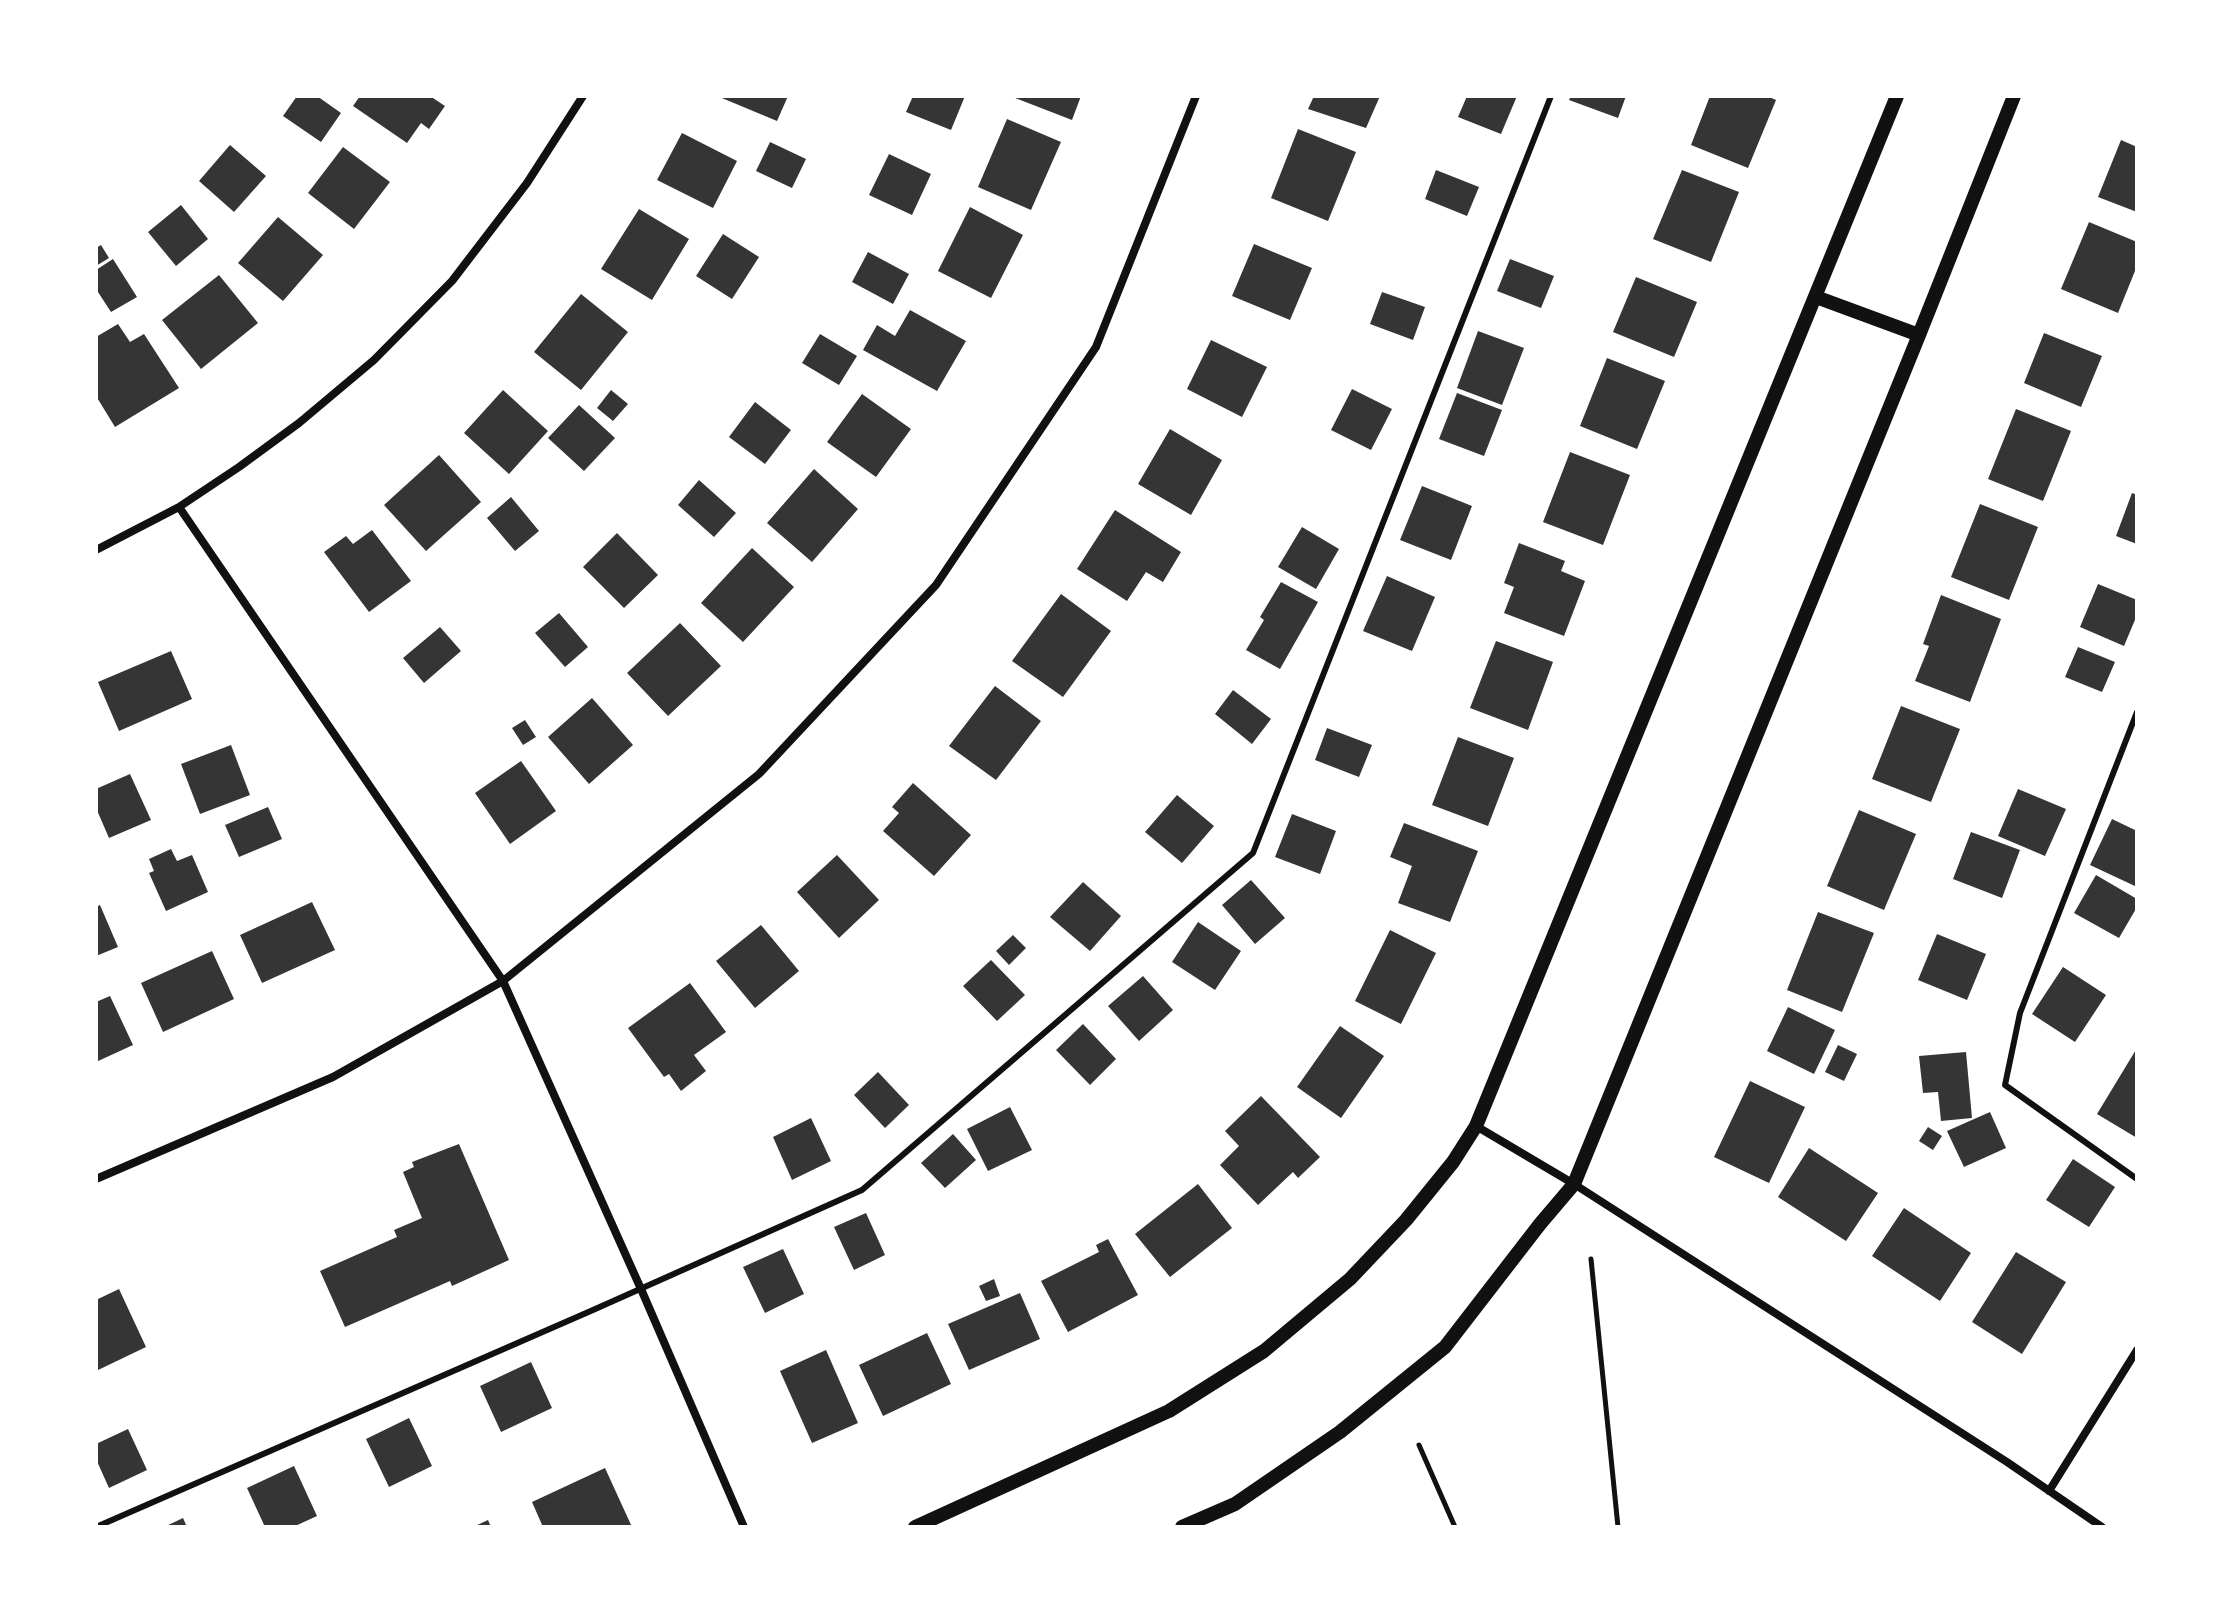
<!DOCTYPE html>
<style>
body{margin:0}
#map{position:relative;width:2233px;height:1623px;overflow:hidden;background:#fff;font-family:Mulish,sans-serif}
canvas{display:block}
.frame{position:absolute;inset:0;border:98px solid #fff;pointer-events:none}
</style>
<div id="map">
<canvas width="2233" height="1623"></canvas>
<div class="frame"></div>
</div>
<script>
const ctx = document.querySelector('canvas').getContext('2d');
ctx.lineJoin = 'round';
function fill(path, color) { ctx.fillStyle = color; ctx.fill(path, 'evenodd'); }
function trace(path, color, width, dash) { ctx.strokeStyle = color; ctx.lineWidth = width; ctx.lineCap = dash ? 'butt' : 'round'; ctx.setLineDash(dash || []); ctx.stroke(path); }
fill(new Path2D(`
 M297,96H317L341,113L321,142L283,116Z
 M360,96H430L445,106L429,129L421,123L407,143L353,106Z
 M717,96H788L777,121Z
 M913,96H965L951,130L906,112Z
 M1010,96H1081L1072,120Z
 M1314,96H1380L1366,128L1308,109Z
 M1467,96H1517L1501,134L1458,117Z
 M1571,96H1626L1618,118L1569,100Z
 M1710,96H1767L1776,100L1748,168L1691,145Z
 M1007,119L1061,142L1031,210L978,187Z
 M1298,129L1356,152L1328,221L1271,198Z
 M682,133L737,161L713,208L657,180Z
 M2121,140L2137,147V212L2098,197Z
 M770,142L806,159L792,188L756,171Z
 M230,145L266,176L234,212L199,181Z
 M343,147L390,182L354,229L308,193Z
 M889,154L931,174L912,215L869,195Z
 M1436,170L1479,187L1467,216L1425,199Z
 M1682,170L1739,192L1711,262L1653,239Z
 M181,205L208,239L176,266L148,232Z
 M970,207L1023,235L991,298L938,271Z
 M639,209L689,239L652,300L601,269Z
 M278,217L323,255L283,301L238,263Z
 M2089,222L2137,242V266L2118,313L2061,289Z
 M723,234L759,257L732,299L696,276Z
 M1254,244L1312,268L1290,320L1232,296Z
 M101,245L109,258L96,266V248Z
 M868,252L909,274L893,304L852,282Z
 M113,259L137,297L111,312L96,289V270Z
 M1510,259L1554,276L1541,308L1497,291Z
 M219,275L258,323L201,369L162,320Z
 M1636,277L1697,302L1674,357L1613,332Z
 M1382,292L1425,307L1413,340L1370,324Z
 M581,294L628,332L581,390L534,352Z
 M910,310L966,341L937,391L863,350L877,325L895,336Z
 M118,324L130,342L144,334L179,388L115,427L96,396V337Z
 M1478,331L1524,348L1502,405L1457,388Z
 M2044,333L2102,356L2081,407L2024,383Z
 M820,334L857,356L839,385L802,363Z
 M1211,340L1267,367L1242,417L1187,389Z
 M1607,358L1665,381L1637,449L1580,426Z
 M1352,389L1392,409L1371,450L1331,430Z
 M503,390L548,431L509,474L464,433Z
 M611,390L628,404L613,421L597,408Z
 M1457,393L1502,410L1484,456L1439,439Z
 M862,394L911,429L876,477L827,442Z
 M755,402L791,430L765,464L729,437Z
 M579,405L615,438L584,471L548,438Z
 M2016,409L2071,431L2043,501L1988,479Z
 M1170,429L1222,460L1191,515L1138,484Z
 M1570,452L1630,475L1603,545L1543,522Z
 M439,455L481,502L426,551L384,505Z
 M814,469L858,509L812,562L767,523Z
 M699,480L736,513L714,537L678,505Z
 M1422,486L1472,506L1451,560L1400,540Z
 M2132,493L2137,495V544L2116,536Z
 M511,497L539,531L515,551L487,518Z
 M1980,504L2038,527L2009,600L1951,577Z
 M1115,510L1181,552L1163,582L1146,572L1127,601L1077,569Z
 M1302,527L1339,549L1316,589L1278,567Z
 M372,530L411,581L369,612L324,552L346,536L353,544Z
 M617,533L658,575L624,608L583,567Z
 M1519,543L1565,561L1561,571L1585,581L1564,636L1504,613L1514,587L1504,583Z
 M752,548L794,587L743,642L701,603Z
 M1387,576L1435,597L1412,651L1363,631Z
 M1281,582L1318,602L1280,669L1246,650L1264,620L1260,617Z
 M2098,584L2137,600V615L2124,646L2080,627Z
 M1061,594L1111,631L1063,697L1012,661Z
 M1941,595L2001,619L1970,702L1915,681L1929,646L1923,644Z
 M559,613L588,647L565,667L535,633Z
 M680,623L721,666L668,716L627,673Z
 M440,627L461,651L424,683L403,658Z
 M1496,641L1553,662L1528,730L1470,708Z
 M2078,647L2115,662L2102,692L2065,677Z
 M171,651L192,699L119,731L98,682Z
 M995,686L1041,721L996,780L949,746Z
 M1233,690L1271,719L1252,744L1215,714Z
 M592,698L633,745L589,784L548,737Z
 M1901,706L1960,729L1931,802L1872,779Z
 M525,720L536,737L523,745L512,728Z
 M1327,728L1372,745L1359,777L1315,760Z
 M1458,737L1514,758L1488,826L1432,805Z
 M231,745L250,795L200,814L181,764Z
 M521,761L556,811L510,844L475,793Z
 M130,774L151,820L109,838L96,808V789Z
 M913,783L971,835L934,876L883,831L899,813L892,807Z
 M2018,789L2066,809L2045,856L1998,836Z
 M1177,795L1214,826L1182,863L1145,832Z
 M268,807L282,839L239,857L225,825Z
 M1859,810L1916,834L1884,910L1827,886Z
 M1292,814L1336,831L1320,874L1275,857Z
 M2112,819L2137,831V887L2090,865Z
 M1404,823L1478,851L1450,922L1398,903L1412,866L1390,857Z
 M1971,832L2020,850L2002,898L1953,879Z
 M171,849L177,861L192,855L208,892L166,911L149,873L154,871L149,859Z
 M837,855L879,900L839,938L797,892Z
 M2096,875L2137,899V907L2119,938L2074,913Z
 M1251,880L1285,918L1255,944L1222,905Z
 M1083,882L1121,916L1090,951L1050,917Z
 M312,902L335,950L262,983L240,935Z
 M100,905L118,947L96,956V907Z
 M1818,912L1874,933L1842,1012L1787,990Z
 M1198,922L1241,951L1215,990L1172,962Z
 M761,925L799,971L755,1008L716,961Z
 M1390,930L1436,953L1401,1024L1355,1001Z
 M1937,934L1986,954L1967,1000L1918,980Z
 M1013,935L1026,948L1009,965L996,951Z
 M212,951L234,999L163,1032L141,983Z
 M991,960L1025,995L997,1021L963,986Z
 M2063,967L2106,995L2075,1042L2032,1014Z
 M1143,976L1173,1010L1139,1041L1108,1006Z
 M690,983L726,1032L694,1055L706,1071L681,1091L669,1074L664,1077L628,1028Z
 M110,996L133,1045L96,1062V1002Z
 M1788,1007L1835,1030L1814,1074L1767,1051Z
 M1083,1024L1116,1059L1090,1085L1056,1050Z
 M1340,1026L1384,1056L1341,1118L1297,1087Z
 M1838,1045L1857,1054L1844,1081L1825,1072Z
 M2137,1048V1138L2097,1114Z
 M1966,1052L1972,1118L1941,1121L1938,1092L1923,1093L1919,1056Z
 M878,1072L909,1105L885,1128L854,1095Z
 M1750,1081L1805,1107L1769,1183L1714,1157Z
 M1261,1096L1320,1157L1298,1178L1293,1172L1258,1205L1220,1165L1239,1146L1225,1131Z
 M1010,1107L1032,1150L988,1171L967,1129Z
 M1990,1112L2006,1148L1964,1167L1947,1131Z
 M811,1118L831,1161L792,1180L773,1137Z
 M1928,1127L1942,1136L1933,1150L1919,1141Z
 M953,1134L976,1160L945,1188L921,1163Z
 M459,1144L509,1260L452,1286L450,1281L345,1327L320,1271L397,1237L394,1230L422,1218L403,1172L414,1167L412,1162Z
 M1809,1148L1878,1193L1846,1241L1778,1197Z
 M2073,1159L2115,1187L2089,1227L2046,1200Z
 M1198,1184L1232,1228L1170,1277L1135,1234Z
 M1904,1208L1971,1253L1940,1301L1872,1256Z
 M866,1213L885,1255L854,1270L834,1227Z
 M1108,1239L1138,1295L1068,1332L1041,1281L1099,1252L1096,1245Z
 M783,1249L804,1294L765,1313L743,1267Z
 M2016,1252L2066,1282L2022,1354L1972,1322Z
 M994,1279L1000,1296L986,1301L979,1286Z
 M119,1289L146,1347L96,1371V1300Z
 M1020,1293L1040,1339L969,1370L948,1324Z
 M927,1333L951,1384L883,1416L859,1365Z
 M826,1350L858,1423L812,1443L780,1371Z
 M531,1362L552,1408L501,1432L480,1386Z
 M409,1418L432,1466L389,1487L366,1439Z
 M128,1429L147,1470L109,1488L96,1459V1444Z
 M294,1466L317,1516L293,1527H265L247,1488Z
 M605,1468L632,1527H543L532,1502Z
 M183,1518L187,1527H164Z
 M488,1520L491,1527H473Z`), '#353535');
trace(new Path2D(`
 M1591,1259L1618,1527
 M1419,1445L1455,1527`), '#111', 5);
trace(new Path2D(`
 M2137,712L2020,1013L2005,1085L2137,1179
 M96,1527L593,1310L862,1190L1253,853L1551,96`), '#111', 6);
trace(new Path2D(`
 M179,507L503,981L641,1289L744,1527
 M96,550L179,507L239,467L299,423L374,360L452,281L527,183L583,96
 M1476,1126L1574,1184L2007,1462L2102,1527
 M96,1179L333,1077L503,981L759,774L936,585L1096,347L1196,96
 M2049,1491L2137,1350`), '#111', 8);
trace(new Path2D(`
 M1816,297L1919,335
 M915,1527L1169,1411L1264,1351L1350,1279L1406,1220L1453,1162L1476,1126L1897,96
 M1182,1527L1235,1504L1340,1432L1445,1347L1540,1224L1574,1184L1919,335L2014,96`), '#111', 14);
</script>
